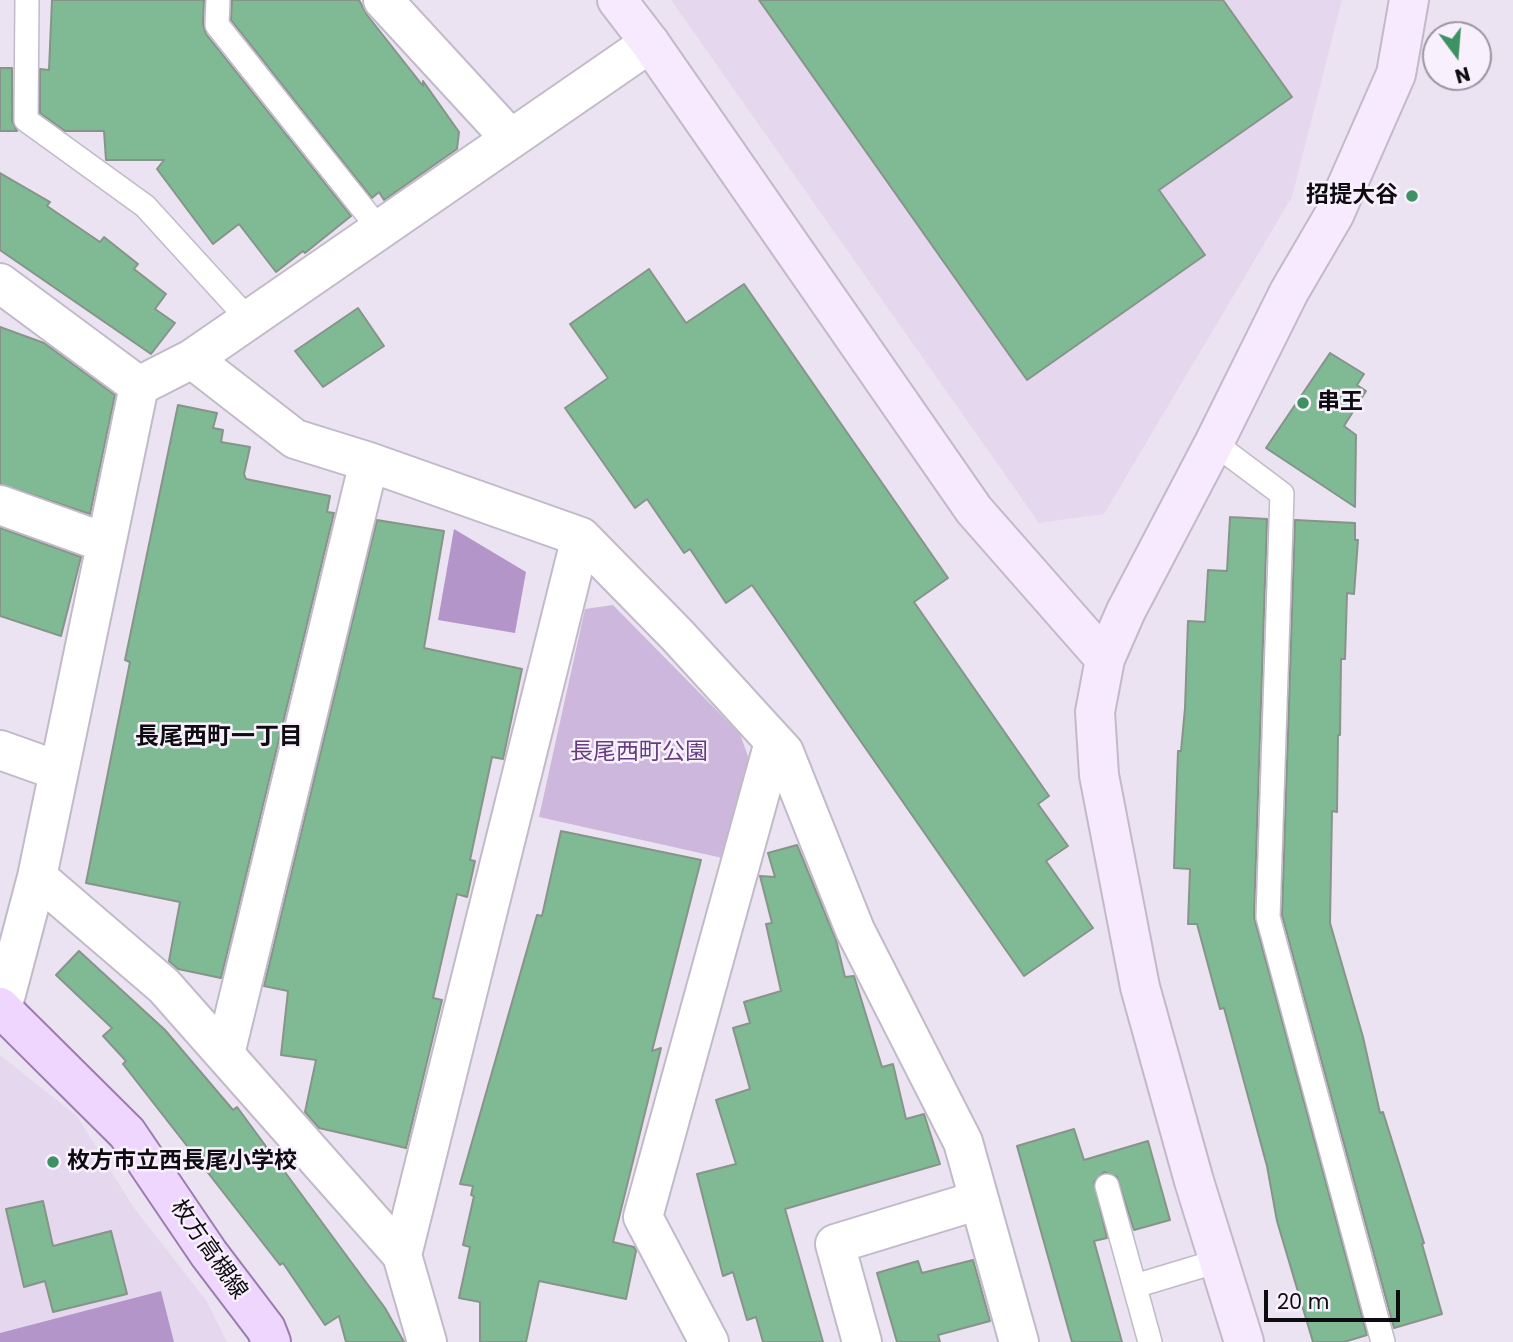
<!DOCTYPE html>
<html>
<head>
<meta charset="utf-8">
<style>
	body { margin:0 }
	#map { position:relative; width:1513px; height:1342px; overflow:hidden; background:#ece3f2; font-family:Poppins,sans-serif }
	canvas { display:block }
	.north { position:absolute; left:1422px; top:21px; width:70px; height:70px; box-sizing:border-box; background:#f8f1fd; border:2px solid #9b959f; border-radius:50%; rotate:164deg; font-size:19px; font-weight:700; line-height:28px; text-align:center; color:#0f0c11 }
	.north::after { content:''; display:block; margin:auto; width:24px; height:32px; background:#3e9163; clip-path:polygon(50% 0,100% 100%,50% 72%,0 100%) }
	.scale { position:absolute; left:1264px; top:1290px; width:136px; height:32px; box-sizing:border-box; border:4px solid #0f0c11; border-top:0; padding-left:9px; font-size:21px; line-height:24px; white-space:nowrap; color:#0f0c11; -webkit-text-stroke:5px #f8f1fd; paint-order:stroke }
</style>
</head>
<body>
<div id="map">
<canvas width="1513" height="1342"></canvas>
<div class="north">N</div>
<div class="scale">20 m</div>
</div>
<script>
const ctx = document.querySelector('canvas').getContext('2d');
ctx.lineJoin = 'round';
function paint(path, color) { ctx.fillStyle = color; ctx.fill(path, 'evenodd'); }
const toPath = rows => new Path2D(rows.map(r => 'M' + r).join(''));
function trace(path, color, width, dash) { ctx.strokeStyle = color; ctx.lineWidth = width; ctx.lineCap = dash ? 'butt' : 'round'; ctx.setLineDash(dash || []); ctx.stroke(path); }
function drawText(font, color, halo, rows, align = 'center') {
  ctx.font = font + ' Poppins,"Noto Sans JP",sans-serif'; ctx.lineWidth = 5; ctx.setLineDash([]); ctx.textBaseline = 'middle'; ctx.strokeStyle = halo; ctx.fillStyle = color; for (const [text, x, y, turn = 0] of rows) {
    ctx.save(); ctx.translate(x, y); ctx.rotate((+turn || 0) * Math.PI / 180); ctx.textAlign = isNaN(turn) ? turn : align; if (halo) ctx.strokeText(text, 0, 0); ctx.fillText(text, 0, 0); ctx.restore();
  }
}
const built = toPath([
	[671,0,1342,0,1292,197,1104,514,1039,523],
	[0,1055,77,1116,134,1208,206,1300,227,1342,0,1342]
]);
const green = toPath([
	[613,605,740,734,749,759,727,859,539,817,585,609]
]);
const water = toPath([
	[454,529,526,572,515,633,438,620],
	[161,1291,174,1342,0,1342,0,1333]
]);
const building = toPath([
	[52,0,204,0,203,24,206,34,351,216,305,253,303,251,276,272,239,224,213,244,157,169,164,160,106,160,104,131,65,131,40,113,40,69,49,70,52,0],
	[232,0,359,0,367,15,423,86,423,81,459,132,457,149,384,200,379,192,372,198,231,20,232,0],
	[759,0,1223,0,1292,97,1159,190,1205,255,1027,380,759,0],
	[0,68,12,68,12,120,17,131,0,131,0,68],
	[0,173,50,202,47,206,100,242,104,237,138,264,134,269,166,294,155,309,175,323,151,354,0,250,0,173],
	[649,269,686,323,744,284,948,578,914,602,1049,796,1038,804,1068,846,1046,861,1093,928,1024,976,752,585,726,603,690,549,684,553,647,499,635,508,565,408,608,378,570,324,649,269],
	[358,308,384,346,323,387,295,351,358,308],
	[0,327,44,343,115,395,90,514,0,484,0,327],
	[1330,353,1364,374,1357,385,1366,391,1344,426,1356,435,1355,507,1266,448,1330,353],
	[178,405,217,413,213,428,223,430,221,442,250,447,244,474,246,479,330,496,327,512,334,513,221,978,178,969,169,961,180,902,86,883,130,662,125,660,178,405],
	[1230,517,1267,519,1254,917,1367,1335,1344,1342,1313,1342,1277,1221,1267,1166,1224,1008,1220,1009,1197,924,1188,924,1190,869,1174,868,1178,751,1181,751,1185,708,1188,621,1205,622,1208,570,1227,571,1230,517],
	[377,520,444,531,424,648,522,669,503,759,492,757,470,860,475,861,467,897,457,894,433,998,442,1000,406,1148,319,1128,305,1112,316,1060,281,1055,288,991,264,986,377,520],
	[1295,520,1355,523,1355,540,1358,540,1354,594,1347,593,1345,659,1341,659,1340,735,1338,735,1337,812,1332,811,1330,923,1363,1037,1380,1113,1383,1112,1424,1243,1422,1244,1442,1314,1394,1328,1282,915,1295,520],
	[0,528,81,557,61,636,0,616,0,528],
	[561,831,701,860,652,1051,661,1048,613,1242,634,1247,636,1251,626,1299,539,1281,526,1342,480,1342,480,1302,459,1298,470,1247,463,1245,474,1196,471,1195,473,1186,460,1184,537,915,542,916,561,831],
	[797,845,836,940,845,977,854,976,882,1067,893,1064,906,1119,924,1114,940,1164,785,1209,823,1342,763,1342,756,1317,747,1320,733,1272,723,1276,697,1174,736,1164,716,1100,750,1089,733,1028,750,1023,744,1002,781,991,766,924,772,923,760,876,775,877,768,853,797,845],
	[79,951,165,1030,233,1110,237,1107,385,1308,404,1342,346,1342,339,1316,325,1325,283,1263,280,1265,123,1064,126,1061,103,1036,112,1028,56,975,79,951],
	[1074,1129,1084,1160,1148,1141,1170,1220,1134,1230,1117,1177,1104,1172,1094,1182,1107,1238,1094,1241,1122,1342,1072,1342,1017,1146,1074,1129],
	[43,1201,53,1246,111,1231,127,1294,53,1312,45,1281,24,1287,6,1209,43,1201],
	[973,1260,990,1321,938,1335,940,1342,897,1342,877,1273,918,1261,922,1273,973,1260]
]);
const lane = toPath([
	[27,0,26,120,145,206,249,320],
	[218,0,217,25,380,230],
	[1214,443,1282,494,1268,917,1383,1342],
	[1107,1186,1150,1342],
	[1135,1286,1218,1261]
]);
const street = toPath([
	[383,0,511,139],
	[0,283,139,386,192,359,650,43],
	[192,359,295,439,369,462,581,537,678,636,784,752,855,930,963,1142,1019,1342],
	[0,505,106,543],
	[0,750,59,771],
	[37,877,164,986,402,1255,427,1342],
	[2,1009,37,877,139,386],
	[225,1054,369,462],
	[402,1255,581,537],
	[709,1342,643,1217,774,742],
	[862,1342,835,1244,979,1200]
]);
const secondary = toPath([
	[617,0,650,43,974,510,1105,659],
	[1244,1342,1194,1181,1140,987,1099,775,1095,712,1105,659,1126,611,1214,443,1289,292,1334,215,1396,74,1409,0]
]);
const primary = toPath([
	[0,1007,127,1133,209,1254,266,1329,271,1342]
]);
const markers = [
	[1412,196,7,"#3e9163"],
	[1303,403,7,"#3e9163"],
	[53,1162,7,"#3e9163"]
];
const poiNames = [
	["招提大谷",1398,196,"right"],
	["串王",1317,403],
	["枚方市立西長尾小学校",67,1162]
];
const parkNames = [
	["長尾西町公園",639,753]
];
const streetNames = [
	["枚方高槻線",208,1250,55]
];
const neighbourhoodNames = [
	["長尾西町一丁目",219,738]
];
paint(built, '#e5d8ee');
paint(green, '#cdb7dc');
paint(water, '#b395c9');
paint(building, '#7fba95');
trace(building, '#86948a', 2);
trace(lane, '#c2bac8', 26);
trace(street, '#c2bac8', 42);
trace(secondary, '#c2bac8', 42);
trace(primary, '#997dac', 42);
trace(lane, '#fff', 23);
trace(street, '#fff', 38);
trace(secondary, '#f7eaff', 38);
trace(primary, '#eed6ff', 38);
for (const [x, y, r, color] of markers) { const dot = new Path2D(); dot.arc(x, y, r, 0, 2 * Math.PI); ctx.fillStyle = color; ctx.fill(dot); trace(dot, '#f8f1fd', 2.5); }
drawText('bold 23px', '#0f0c11', '#f8f1fd', poiNames, 'left');
drawText('23px', '#653d7e', '#f8f1fd', parkNames);
drawText('23px', '#0f0c11', '#f8f1fd', streetNames);
drawText('bold 24px', '#0f0c11', '#f8f1fd', neighbourhoodNames);
</script>
</body>
</html>
